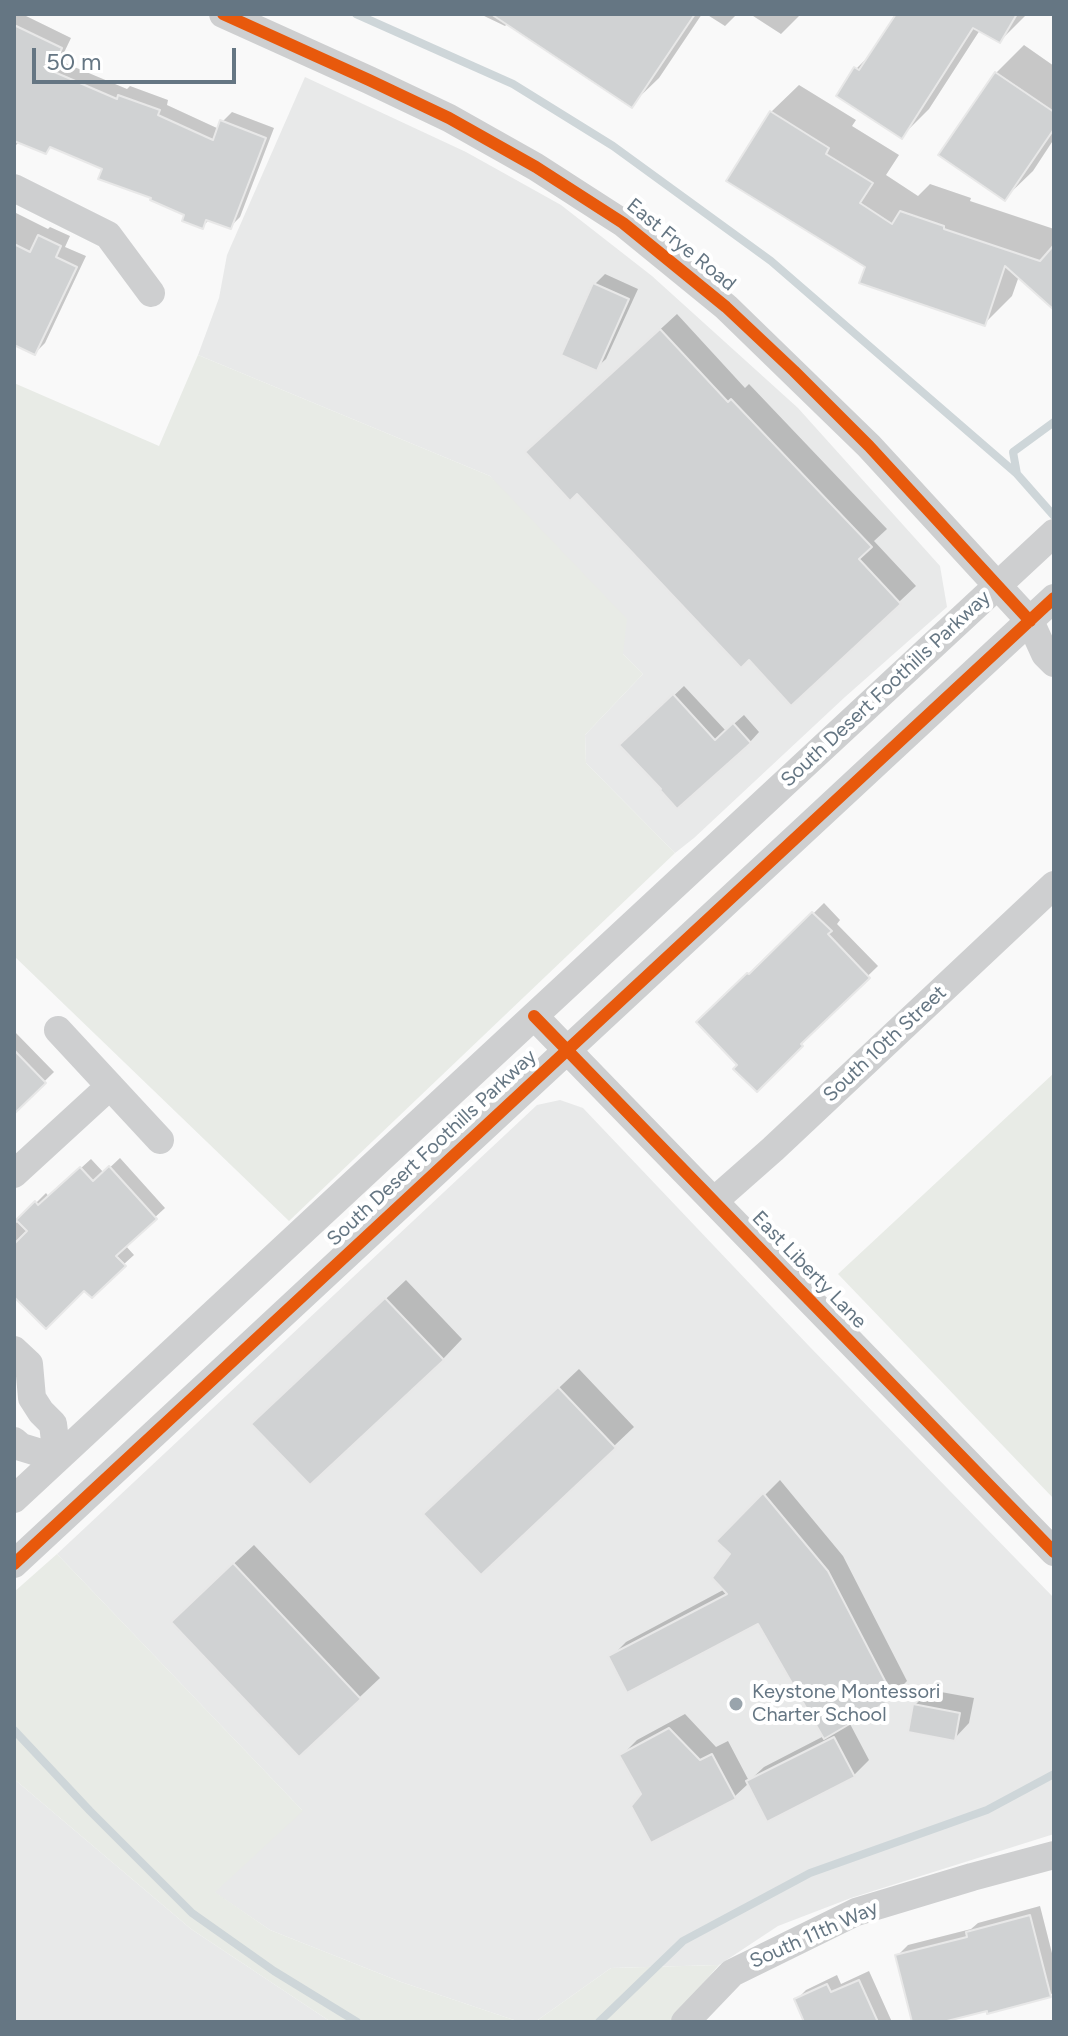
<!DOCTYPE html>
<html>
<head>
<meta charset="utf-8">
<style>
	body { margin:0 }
	#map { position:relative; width:1068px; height:2036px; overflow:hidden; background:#f9f9f9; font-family:Figtree,sans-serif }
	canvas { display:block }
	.frame { position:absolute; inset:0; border:16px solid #657683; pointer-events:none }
	.scale { position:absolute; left:32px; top:48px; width:204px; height:36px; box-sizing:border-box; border:4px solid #657683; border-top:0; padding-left:10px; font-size:24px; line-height:28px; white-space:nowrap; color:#657683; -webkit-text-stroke:6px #fff; paint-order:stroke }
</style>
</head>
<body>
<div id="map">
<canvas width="1068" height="2036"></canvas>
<div class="frame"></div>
<div class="scale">50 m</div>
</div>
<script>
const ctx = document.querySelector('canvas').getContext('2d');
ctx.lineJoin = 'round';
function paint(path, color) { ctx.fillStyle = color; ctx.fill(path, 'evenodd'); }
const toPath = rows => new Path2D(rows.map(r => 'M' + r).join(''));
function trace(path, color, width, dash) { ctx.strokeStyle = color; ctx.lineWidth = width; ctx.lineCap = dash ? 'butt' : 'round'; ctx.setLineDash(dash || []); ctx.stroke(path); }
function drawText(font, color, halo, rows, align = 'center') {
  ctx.font = font + ' Figtree,sans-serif'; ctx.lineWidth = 8; ctx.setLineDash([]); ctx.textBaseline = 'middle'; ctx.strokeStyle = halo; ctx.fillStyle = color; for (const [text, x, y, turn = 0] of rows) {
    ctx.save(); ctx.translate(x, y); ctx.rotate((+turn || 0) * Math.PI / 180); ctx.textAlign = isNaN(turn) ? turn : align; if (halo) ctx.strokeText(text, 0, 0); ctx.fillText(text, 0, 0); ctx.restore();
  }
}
const built = toPath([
	[305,77,466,152,561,205,652,276,798,408,940,566,947,607,845,697,694,838,675,853,586,763,585,735,643,674,623,654,490,476,198,355,219,298,227,255],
	[560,1100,583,1108,809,1346,1054,1598,1054,1834,851,1898,778,1926,719,1965,611,1968,535,2022,520,2022,401,1982,270,1930,214,1892,302,1810,57,1554,537,1105],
	[14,1779,191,1929,331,2022,14,2022]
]);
const green = toPath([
	[198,355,490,476,627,619,623,654,643,674,585,735,586,763,675,853,289,1221,14,956,14,383,159,446],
	[1054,1073,1054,1499,838,1274],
	[57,1554,303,1811,215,1892,270,1930,401,1982,520,2022,331,2022,191,1929,14,1779,14,1592],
	[719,1965,670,2022,535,2022,611,1968]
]);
const shadow = toPath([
	[14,14,22,14,71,38,60,61,127,89,130,86,168,100,167,105,219,129,222,122,232,112,274,128,240,217,230,227,210,219,202,227,187,214,104,168,52,146,46,152,20,141,16,145,14,144],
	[480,14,702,14,659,78,631,105,508,23,505,26],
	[706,14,737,14,725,26],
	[750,14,801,14,781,34],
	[898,14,1027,14,1000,41,980,30,929,109,902,136,856,69,875,50],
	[1024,45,1054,66,1054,139,1033,171,1005,198,996,73],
	[799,85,856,120,852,126,899,155,886,175,918,196,930,184,971,198,970,201,1054,229,1054,307,1019,276,1012,296,985,323,867,266,771,112],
	[14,212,48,229,50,227,70,236,65,247,86,256,45,343,35,353,14,343],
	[605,274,638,289,606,359,596,368,595,284],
	[677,314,745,388,749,384,887,529,874,541,916,586,791,703,749,658,578,491,544,436],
	[684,686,726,731,744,715,759,732,750,742,622,745],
	[824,903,840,920,837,924,878,966,809,1033,811,1035,757,1089,740,1065,699,1022,758,965,760,966],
	[14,1031,54,1072,14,1111],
	[120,1158,165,1208,125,1245,134,1255,124,1264,84,1288,14,1294,14,1225,46,1193,49,1197,91,1159,104,1173],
	[406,1280,462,1339,443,1359,274,1404],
	[579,1369,634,1427,481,1572,446,1494],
	[780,1480,843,1556,907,1681,892,1696,849,1722,869,1760,854,1775,749,1783,734,1797,643,1794,622,1755,637,1740,685,1714,716,1747,728,1741,749,1781,764,1767,824,1736,758,1622,611,1657,626,1642,725,1589,733,1554,719,1541],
	[254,1545,380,1678,299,1754,193,1602],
	[930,1690,974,1698,969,1723,954,1739,915,1705],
	[1040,1906,1054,1961,1054,1992,1050,1995,934,2022,915,2022,898,1955,908,1945,971,1929,978,1923],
	[869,1971,892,2022,807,2022,796,2000,806,1990,837,1975,841,1984]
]);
const stream = toPath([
	[356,14,513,84,613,146,771,261,1017,474],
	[1054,422,1013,452,1017,474,1054,516],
	[14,1730,90,1811,192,1913,274,1971,357,2022],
	[599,2022,683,1941,810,1873,987,1810,1054,1774]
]);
const building = toPath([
	[491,14,695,14,632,108,491,14],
	[896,14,1017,14,1000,43,973,28,902,139,836,96,854,67,859,70,896,14],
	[14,25,62,48,52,71,117,99,118,95,160,110,158,115,213,140,220,120,266,138,231,229,206,220,203,229,182,221,184,215,150,200,151,198,98,179,102,169,50,147,46,154,14,141,14,25],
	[995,72,1054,112,1054,129,1005,201,938,155,995,72],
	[770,111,829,148,826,154,873,183,860,203,892,224,900,211,944,226,944,229,1040,261,1054,245,1054,310,1005,266,985,326,859,283,865,267,726,181,770,111],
	[38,235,61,246,56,257,77,267,35,355,14,345,14,244,30,252,38,235],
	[593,283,629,299,597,371,561,355,593,283],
	[660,329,728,402,731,399,872,547,859,559,901,604,791,706,749,660,741,668,577,494,570,501,525,452,660,329],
	[673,694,715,740,733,723,751,743,677,809,660,790,661,789,619,745,673,694],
	[812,912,832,931,828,934,870,978,801,1044,803,1046,757,1092,733,1069,737,1065,696,1022,747,973,749,974,812,912],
	[14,1050,46,1083,14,1114,14,1050],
	[109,1166,157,1219,116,1256,126,1266,92,1298,84,1291,46,1329,14,1297,14,1244,27,1231,16,1220,35,1201,38,1205,80,1167,93,1181,109,1166],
	[385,1298,444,1360,310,1485,251,1424,385,1298],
	[558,1387,616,1448,481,1575,423,1514,558,1387],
	[763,1493,828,1571,894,1698,824,1739,758,1624,627,1693,608,1656,727,1594,712,1578,730,1554,716,1541,763,1493],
	[233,1563,361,1699,299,1757,171,1622,233,1563],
	[913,1704,960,1713,955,1741,908,1732,913,1704],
	[669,1728,700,1760,712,1754,736,1799,651,1843,631,1806,641,1794,619,1755,669,1728],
	[834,1737,855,1777,767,1822,746,1781,834,1737],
	[1030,1915,1051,1997,987,2014,987,2011,943,2022,912,2022,895,1955,967,1937,966,1932,1030,1915],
	[859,1980,878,2022,804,2022,794,1999,827,1984,831,1992,859,1980]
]);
const minor = toPath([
	[223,14,369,80,449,118,536,167,623,223,726,307,869,446,1030,621,1045,654,1054,663],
	[14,188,108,235,151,293],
	[534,1016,1054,1552],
	[58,1030,160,1140],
	[14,1174,110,1086],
	[714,1201,773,1149,1054,885],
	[14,1350,29,1364,32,1398,41,1412,53,1424,57,1458],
	[14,1441,21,1447,57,1458],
	[14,1499,1054,533],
	[14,1564,1054,598],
	[685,2022,732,1973,856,1912,972,1877,1054,1855]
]);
const cycleway = toPath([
	[223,14,369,80,449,118,536,167,623,223,726,307,794,371,869,446,1030,621],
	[534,1016,1054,1552],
	[14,1564,1054,598]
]);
const markers = [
	[736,1704,8,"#99a4ac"]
];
const streetNames = [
	["East Frye Road",681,245,39],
	["South Desert Foothills Parkway",886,689,-43],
	["South 10th Street",885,1044,-43],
	["South Desert Foothills Parkway",432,1148,-43],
	["East Liberty Lane",809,1270,46],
	["South 11th Way",814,1935,-24]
];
const poiNames = [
	["Keystone Montessori",752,1692],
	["Charter School",752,1715]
];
paint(built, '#e8e9e9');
paint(green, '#e8ebe6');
paint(shadow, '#0003');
trace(stream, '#ced6d9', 8);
paint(building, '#d0d2d3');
trace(building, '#e8e8e8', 2);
trace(minor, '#cecfd0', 28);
trace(cycleway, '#e8590c', 12);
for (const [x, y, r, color] of markers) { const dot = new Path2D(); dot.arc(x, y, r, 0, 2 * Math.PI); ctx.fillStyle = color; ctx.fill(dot); trace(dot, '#fff', 3); }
drawText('20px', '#657683', '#fff', streetNames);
drawText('20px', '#657683', '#fff', poiNames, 'left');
</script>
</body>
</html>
